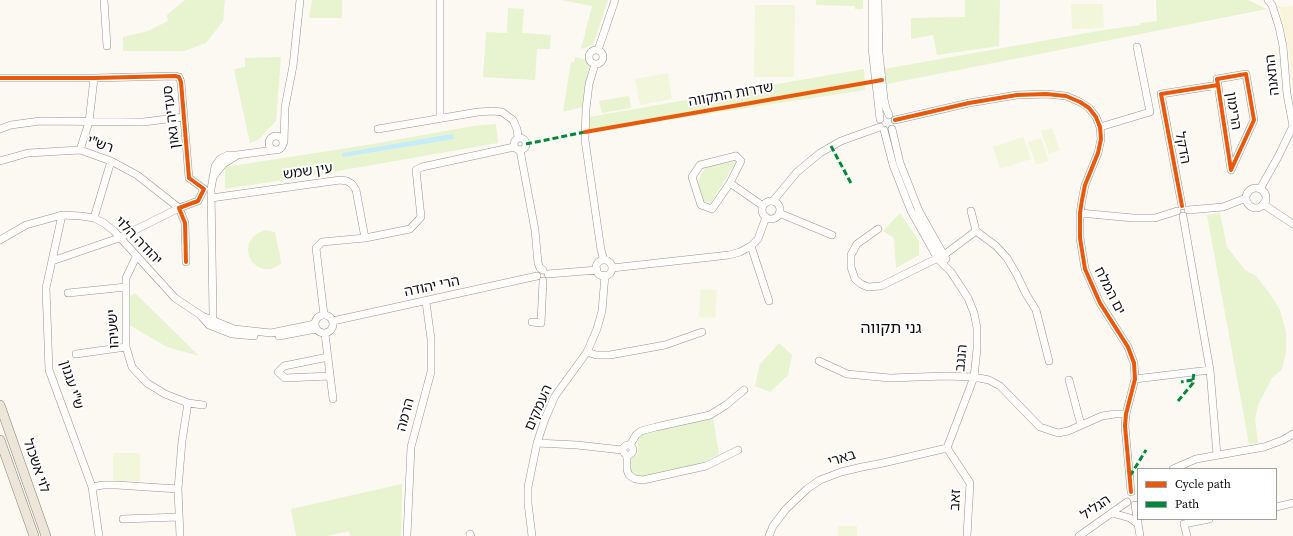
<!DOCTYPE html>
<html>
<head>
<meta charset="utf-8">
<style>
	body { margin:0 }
	#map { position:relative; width:1293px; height:536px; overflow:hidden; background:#fcf9f2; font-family:"Source Serif 4",serif }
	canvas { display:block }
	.legend { position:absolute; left:1137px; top:468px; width:140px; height:52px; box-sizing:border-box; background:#fff; border:1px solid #9f9f9f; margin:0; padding:5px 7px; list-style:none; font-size:12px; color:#0e0e0e }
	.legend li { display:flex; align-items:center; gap:8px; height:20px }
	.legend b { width:20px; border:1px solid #9f9f9f }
</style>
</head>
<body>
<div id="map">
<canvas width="1293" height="536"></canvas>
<ul class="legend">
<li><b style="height:5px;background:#e8590c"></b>Cycle path</li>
<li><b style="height:5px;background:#00873e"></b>Path</li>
</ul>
</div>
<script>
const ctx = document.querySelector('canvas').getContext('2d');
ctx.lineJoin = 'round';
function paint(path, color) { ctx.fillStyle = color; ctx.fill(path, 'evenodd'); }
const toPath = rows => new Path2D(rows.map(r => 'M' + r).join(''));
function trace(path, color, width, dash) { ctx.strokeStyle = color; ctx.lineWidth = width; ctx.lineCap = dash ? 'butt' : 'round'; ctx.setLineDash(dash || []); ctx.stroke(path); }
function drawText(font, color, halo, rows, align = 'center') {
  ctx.font = font + ' "Source Serif 4","Noto Sans Hebrew",serif'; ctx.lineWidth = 4; ctx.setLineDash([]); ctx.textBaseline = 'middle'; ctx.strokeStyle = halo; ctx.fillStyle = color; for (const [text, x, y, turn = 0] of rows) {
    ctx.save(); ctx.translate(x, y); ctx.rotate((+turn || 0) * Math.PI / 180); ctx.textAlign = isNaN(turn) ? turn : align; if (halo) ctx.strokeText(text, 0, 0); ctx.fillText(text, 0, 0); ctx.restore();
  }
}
const farmland = toPath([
	[1293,6,1293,93,1289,52,1279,7]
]);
const green = toPath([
	[185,0,225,0,223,21,206,43,184,51,123,51,123,37,148,31,168,21,167,15],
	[312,0,342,0,342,18,309,18],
	[561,0,608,0,593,45,581,49,592,6],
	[816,0,863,0,863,9,855,9,855,6,816,5],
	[965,0,1000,0,999,46,937,55,933,35,911,39,911,18,965,17],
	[1156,0,1248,0,1267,9,887,84,884,69,1104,30,1140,25,1141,23,1157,21],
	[508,8,524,9,522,33,551,35,550,49,537,49,535,80,483,77,486,32,507,33],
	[281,57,276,121,258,140,250,143,234,69,245,67,245,58],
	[575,57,587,60,589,65,582,107,563,112,571,62,574,62],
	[864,69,865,90,589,132,589,117],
	[629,96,631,108,602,113,599,101],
	[496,124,498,143,315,175,225,189,225,167,367,145,473,126],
	[736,161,711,203,703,201,698,181,705,167],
	[900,213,919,241,919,255,896,268,894,238,883,231],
	[1220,213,1227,247,1245,270,1256,276,1270,294,1280,310,1286,332,1286,352,1282,369,1272,378,1258,405,1255,419,1258,443,1249,444,1207,215],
	[265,230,275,232,280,256,281,264,271,269,264,269,258,267,252,262,249,256,248,250,249,243,253,237,258,233],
	[135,293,199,356,167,347,126,323,126,299],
	[779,343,792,355,788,375,770,392,755,386,760,364],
	[713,418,719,454,700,464,643,477,635,476,630,471,630,460,638,454,638,440,644,433],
	[402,484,401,536,350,536,349,531,327,536,296,536,291,509]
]);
const pitch = toPath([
	[1071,4,1103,4,1104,28,1072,29],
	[755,5,795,5,794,77,754,77],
	[668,73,672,99,640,105,635,79],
	[1052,128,1060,150,1049,154,1041,131],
	[1023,137,1031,159,1000,169,993,147],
	[1041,138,1049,161,1036,165,1028,142],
	[701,289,717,290,715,318,699,317],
	[113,453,140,453,140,481,113,481],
	[838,526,857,526,857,536,838,536]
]);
const water = toPath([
	[452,134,454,139,343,157,342,153]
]);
const minor = toPath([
	[104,0,107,46],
	[872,0,872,48,880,119],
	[878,0,879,53,884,99,886,108,889,115],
	'589 57a7 7 0 1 1 14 0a7 7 0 1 1-14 0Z',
	[598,50,615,0],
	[595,64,589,84,586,109,585,140,601,250,604,260],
	[0,78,94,78,175,76,179,77,181,82,189,178,204,189,198,201,179,208,185,223,186,262],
	[440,118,440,0],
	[895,120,969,103,1017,95,1046,94,1066,96,1080,102,1089,108,1096,117,1100,127,1101,139,1098,153,1085,185,1082,200,1080,213,1080,238,1085,269,1100,303,1128,347,1134,363,1135,379,1126,414,1125,426,1131,492],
	[1100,127,1150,112,1137,47],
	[0,129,11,125,40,121,143,122,184,117],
	[378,129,478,112,493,111,502,112,513,120,517,129,518,137],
	[892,129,900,163,919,211,946,259],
	[884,130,893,165,911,211,938,259,951,272,968,298,974,313,977,328,977,349,974,377,947,448],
	'269 143a7 7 0 1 1 14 0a7 7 0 1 1-14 0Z',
	'514 144a6 6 0 1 1 12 0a6 6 0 1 1-12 0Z',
	[284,142,285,107,293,66,300,0],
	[80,150,89,122,94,78],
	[520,150,535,230,538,263,540,268,543,270],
	[736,156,741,161,730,183,712,209,701,205,692,177,700,165,736,156],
	[0,161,28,153,80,150,111,161,137,175,179,208,119,238,52,261],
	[213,177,223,164,236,156],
	[730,183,763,206],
	'1246 198a10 10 0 1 1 20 0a10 10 0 1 1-20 0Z',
	[1260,189,1278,157,1293,126,1287,94,1283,46,1279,27,1272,5,1268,0],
	[211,198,340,180,347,181,352,184,356,190,365,238],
	[773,201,797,172,820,153,841,141,880,127],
	'762 210a9 9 0 1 1 18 0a9 9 0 1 1-18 0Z',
	[1263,204,1293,224],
	[1182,206,1161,94,1218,85,1217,79,1246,74,1254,120,1231,170,1218,85],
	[1188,210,1223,207,1246,198],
	[779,213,832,235],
	[1080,213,1133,218,1155,218,1177,211],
	[62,215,46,288,49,370,92,487,99,536],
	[1183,216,1210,370,1217,455],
	[94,218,111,161],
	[878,229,857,244,851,255,851,267,855,279,861,284,868,287,881,286,944,255,976,231,971,211],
	[976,231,996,246,1007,258,1017,275,1026,294,1036,310,1049,361],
	[0,240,26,225,62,215,81,216,94,218,104,223,114,231,175,298,202,316,234,329,271,333,315,324],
	[751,246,769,301],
	[136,257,126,278,126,347,132,367,147,383,165,394,188,403,203,405],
	'596 268a8 8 0 1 1 16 0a8 8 0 1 1-16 0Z',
	[612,268,729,255,740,252,751,246,758,239,766,217],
	[548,274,597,270],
	[68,293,126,287],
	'315 324a9 9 0 1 1 18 0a9 9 0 1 1-18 0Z',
	[324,315,316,248,322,242,365,238,410,229,421,217,416,170,422,167,514,147],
	[202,317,209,325,232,334,254,336],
	[212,320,213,315,211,189,215,166,220,159,228,155,237,155,274,150],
	[333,321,537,276],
	[532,322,541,323,543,281],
	[325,334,333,399],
	[279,336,316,329],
	[587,352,596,355,610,355,665,345,702,332],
	[76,354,126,347],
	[328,357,284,366,278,372,285,378,330,376],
	[819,361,847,374,890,378,945,376,974,377,989,380,1000,386,1040,427,1058,433,1068,431,1102,416,1115,414,1126,414],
	[1135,379,1210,370],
	[1069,380,1081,425],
	[537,443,577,445,622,450],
	'623 450a5 5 0 1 1 10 0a5 5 0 1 1-10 0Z',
	[630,445,636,435,641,431,656,427,710,415,726,405,744,390],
	[947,448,970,483,967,536],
	[627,455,627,470,629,475,635,479,643,480,706,466,738,450],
	[1173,469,1196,459,1264,447,1283,440,1293,434],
	[92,487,103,485,117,485,178,489],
	[1135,505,1140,536],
	[1276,507,1293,503],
	[1112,513,1130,518,1138,524],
	[123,519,179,517],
	[470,534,471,536],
	[180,536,178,489,182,441,188,403],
	[407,536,411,447,431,372,431,339,426,302],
	[532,536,528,503,528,487,537,443,545,419,555,396,587,352,597,329,602,311,605,275],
	[769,536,773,526,786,509,807,489,820,480,841,472,862,467,883,463,947,448],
	[1079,536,1127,502],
	[1187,536,1184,524,1209,519]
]);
const major = toPath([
	[0,405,46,536],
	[0,440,34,536]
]);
const quiet = toPath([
	[526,144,585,132],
	[831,146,852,185],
	[1193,380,1194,372],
	[1178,401,1193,383,1193,380,1181,382],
	[1130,476,1146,450]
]);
const cycleway = toPath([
	[0,78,94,78,175,76,179,77,181,82,189,178,204,189,198,201,179,208,185,223,186,262],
	[895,120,969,103,1017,95,1046,94,1066,96,1080,102,1089,108,1096,117,1100,127,1101,139,1098,153,1085,185,1082,200,1080,213,1080,238,1085,269,1100,303,1128,347,1134,363,1135,379,1126,414,1125,426,1131,492],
	[585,132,882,80],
	[1182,206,1161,94,1218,85,1217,79,1246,74,1254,120,1231,170,1218,85]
]);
const streetNames = [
	["התאנה",1273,75,-96],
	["שדרות התקווה",731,95,-10],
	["הרימון",1233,111,81],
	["סעדיה גאון",172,117,-97],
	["רש\"י",100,145,19],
	["הדקל",1182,148,79],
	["עין שמש",308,172,-8],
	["יהודה הלוי",138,241,46],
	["הרי יהודה",432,287,-12],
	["ים המלח",1109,291,63],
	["ישעיהו",114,329,-93],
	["הנגב",962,358,-85],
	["ש\"י עגנון",71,385,73],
	["העמקים",539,408,-66],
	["הרמה",406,415,-75],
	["בארי",842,459,-17],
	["לוי אשכול",36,466,71],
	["זאב",956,500,-87],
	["הגליל",1096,508,-35]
];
const quarterNames = [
	["גני תקווה",891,329]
];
paint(farmland, '#faf4dd');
paint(green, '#e8f3cf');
paint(pitch, '#f2f6da');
paint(water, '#c5ecfa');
trace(minor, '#959491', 8);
trace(major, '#82817e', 10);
trace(minor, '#fffefd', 7);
trace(major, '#ede6d8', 9);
trace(quiet, '#00873e', 3, [6, 3]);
trace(cycleway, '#e8590c', 4);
drawText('14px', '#0e0e0e', '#fff', streetNames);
drawText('16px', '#0e0e0e', '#fff', quarterNames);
</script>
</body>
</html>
